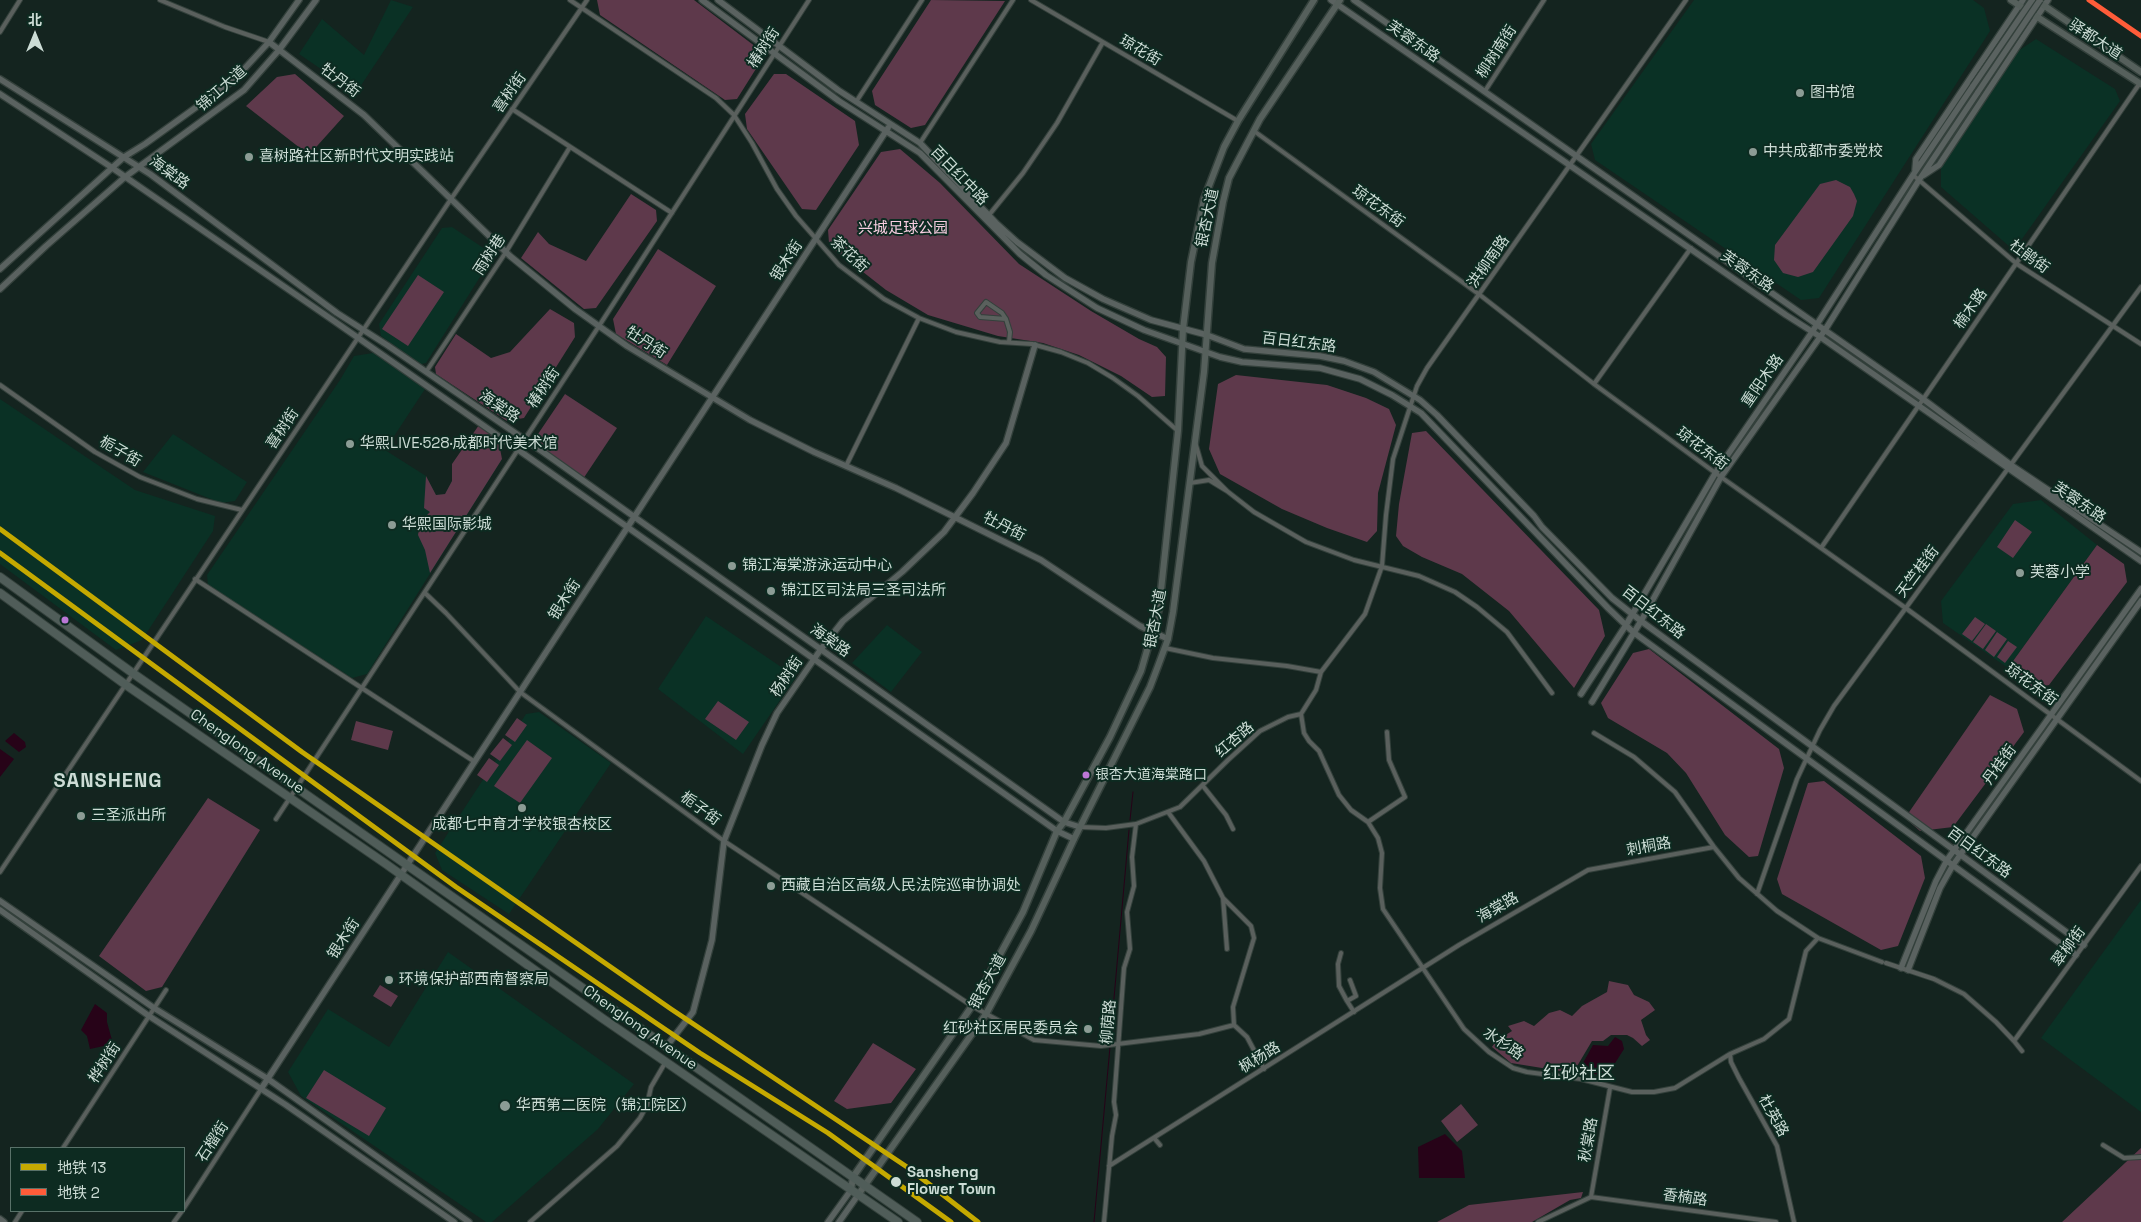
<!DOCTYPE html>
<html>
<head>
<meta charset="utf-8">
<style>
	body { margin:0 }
	#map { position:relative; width:2141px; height:1222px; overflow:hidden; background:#14241f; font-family:"Space Grotesk","Noto Sans SC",sans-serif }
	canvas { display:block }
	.legend { position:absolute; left:10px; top:1147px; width:175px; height:65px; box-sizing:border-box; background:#0d2b21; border:1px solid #597269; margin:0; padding:6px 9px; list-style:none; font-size:15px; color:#ccdcd5 }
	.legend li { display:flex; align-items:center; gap:10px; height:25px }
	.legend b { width:25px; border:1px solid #597269 }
	.north { position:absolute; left:10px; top:10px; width:50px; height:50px; -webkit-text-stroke:4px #0d2b21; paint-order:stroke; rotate:0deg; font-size:14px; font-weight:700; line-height:20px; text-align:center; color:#ccdcd5 }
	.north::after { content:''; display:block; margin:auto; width:18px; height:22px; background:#ccdcd5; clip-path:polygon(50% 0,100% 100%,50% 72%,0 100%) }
</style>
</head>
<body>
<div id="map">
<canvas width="2141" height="1222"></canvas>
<ul class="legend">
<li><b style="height:6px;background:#c5a900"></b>地铁 13</li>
<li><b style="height:6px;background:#ff5c39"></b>地铁 2</li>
</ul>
<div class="north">北</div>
</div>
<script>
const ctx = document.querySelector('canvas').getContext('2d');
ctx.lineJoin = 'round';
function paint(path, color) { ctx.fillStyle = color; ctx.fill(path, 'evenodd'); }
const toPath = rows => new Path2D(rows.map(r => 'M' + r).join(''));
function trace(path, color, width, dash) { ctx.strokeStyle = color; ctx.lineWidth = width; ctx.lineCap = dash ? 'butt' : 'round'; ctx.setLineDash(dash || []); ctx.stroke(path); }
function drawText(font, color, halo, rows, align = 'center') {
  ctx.font = font + ' "Space Grotesk","Noto Sans SC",sans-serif'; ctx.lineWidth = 4; ctx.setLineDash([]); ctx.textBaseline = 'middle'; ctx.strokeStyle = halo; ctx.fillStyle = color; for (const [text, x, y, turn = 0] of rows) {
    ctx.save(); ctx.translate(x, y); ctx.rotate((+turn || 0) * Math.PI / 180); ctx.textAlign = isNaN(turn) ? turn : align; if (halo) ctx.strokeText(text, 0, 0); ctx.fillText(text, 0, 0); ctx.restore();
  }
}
const built = toPath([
	[391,0,413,7,356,93,299,54,322,19,364,55],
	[1694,0,1973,0,1984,8,1990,31,1819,298,1801,300,1595,160,1591,144],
	[2036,39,2115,89,2120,101,2017,246,2010,247,1941,187,1941,167,2018,51],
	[452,227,485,249,490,261,426,363,421,364,381,336,379,324,442,228],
	[373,353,425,389,385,450,426,476,436,495,445,494,452,481,452,464,502,459,367,674,352,678,208,585,207,575,340,380,354,356],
	[0,399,135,490,215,516,213,531,142,640,116,650,0,564],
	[173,434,247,482,235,501,221,503,143,472],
	[2041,500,2097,545,2008,668,1943,623,1941,601,2013,504],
	[706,616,796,677,743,754,658,689],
	[887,625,922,652,891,692,852,663],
	[539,712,611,763,509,914,442,870,435,853,526,714],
	[2141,900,2141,1112,2041,1038],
	[448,952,634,1084,598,1129,492,1222,486,1222,301,1096,288,1072,328,1009,389,1047]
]);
const green = toPath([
	[597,0,694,0,756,47,759,64,737,99,725,100,600,15],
	[931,0,1005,1,925,125,911,128,875,105,872,91],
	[295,74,344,116,309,155,246,106,277,77],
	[774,74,786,74,855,121,859,145,816,210,802,209,747,129,745,114],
	[900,149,940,183,1019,264,1091,311,1139,339,1157,347,1166,357,1165,396,1152,397,1121,376,1079,355,1043,343,998,336,928,315,886,290,835,250,829,243,828,230,881,152],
	[1836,180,1850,187,1854,194,1857,201,1853,216,1813,272,1798,277,1783,273,1774,260,1775,245,1820,184],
	[631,194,656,210,657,221,596,308,584,309,521,258,538,232,549,244,586,261],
	[658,249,716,286,667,365,616,334,613,319],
	[418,275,444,292,408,346,382,329],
	[550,309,574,323,575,337,524,418,507,421,436,374,435,367,456,334,491,358,510,352],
	[1236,375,1327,385,1366,398,1389,409,1396,425,1378,493,1377,531,1367,542,1327,528,1282,509,1220,474,1209,449,1218,384],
	[565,394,617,428,583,479,541,449,538,434],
	[479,425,498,438,502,459,430,573,425,550,418,535,420,522,430,512,424,508,426,476,436,495,445,494,452,481,452,464],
	[1426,431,1599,610,1605,636,1574,688,1509,611,1462,574,1422,557,1403,546,1396,536,1399,504,1412,433],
	[2015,520,2032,532,2013,558,1997,547],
	[2097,545,2124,564,2127,582,2049,685,2031,688,2008,668],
	[1975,617,1985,624,1972,641,1962,634],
	[1986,624,1996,631,1983,649,1973,642],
	[1997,632,2007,639,1994,657,1985,650],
	[2008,641,2017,647,2005,663,1997,657],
	[1649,649,1779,749,1784,768,1758,856,1749,857,1725,835,1686,773,1667,753,1608,718,1601,703,1633,653],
	[1990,695,2017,709,2024,732,1953,827,1920,831,1905,818],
	[718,701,749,722,736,740,705,719],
	[517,718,527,725,515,742,505,735],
	[356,721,393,731,388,750,351,740],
	[503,738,512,745,500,761,490,754],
	[527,740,552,758,520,803,494,786],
	[489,758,499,765,487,782,477,775],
	[1824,781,1921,856,1925,878,1898,946,1881,950,1782,894,1777,879,1808,783],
	[208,798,260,830,162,987,146,991,99,956],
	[1609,981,1628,985,1634,995,1649,1002,1655,1010,1641,1020,1646,1035,1650,1040,1642,1046,1633,1038,1627,1035,1611,1035,1603,1041,1592,1041,1573,1073,1511,1063,1492,1047,1496,1041,1512,1031,1508,1026,1524,1021,1534,1026,1549,1013,1560,1010,1572,1016,1582,1006,1607,992],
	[380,985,398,996,391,1007,373,996],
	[873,1043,916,1069,891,1103,847,1109,834,1101],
	[324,1070,386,1108,369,1136,306,1098],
	[1461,1104,1478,1125,1457,1142,1441,1121],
	[2141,1148,2141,1222,2062,1222],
	[1583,1192,1581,1198,1570,1200,1532,1222,1437,1222,1469,1205]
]);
const water = toPath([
	[14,733,25,742,26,747,19,752,5,741],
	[0,749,14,759,0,777],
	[95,1004,107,1013,107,1022,113,1044,90,1049,87,1036,81,1030],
	[1615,1037,1622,1041,1624,1049,1610,1071,1601,1076,1584,1070,1583,1063,1593,1045,1608,1046],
	[1445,1134,1462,1151,1465,1178,1419,1178,1418,1147]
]);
const stream = toPath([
	[1130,820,1133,792],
	[1110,1043,1129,830],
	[1094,1222,1110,1047]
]);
const street = toPath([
	[160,0,225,27,269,42],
	[570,0,716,98,734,115,752,143,777,189,796,216,839,265,884,299,919,318,956,332,1000,342,1032,344,1061,352,1088,363,1113,378,1138,396,1178,431],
	[1031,0,1238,121],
	[0,32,20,0],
	[1485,91,1544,0],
	[856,102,922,0],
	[512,109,672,213],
	[1254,131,1480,295,1594,384,1721,477,1907,609,2141,781],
	[920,143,1013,0],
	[1913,175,2017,264,2141,344],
	[989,215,1023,173,1057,123,1103,42],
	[1006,319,980,317,977,313,986,302,1002,313,1006,319,1010,332,1009,342],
	[426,372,506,252,570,147],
	[1594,384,1691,248],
	[0,385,95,452,140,477,197,499,242,510],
	[846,466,919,318],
	[1190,483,1209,480,1227,491,1202,466,1196,445],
	[1227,491,1254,512,1306,542,1354,560,1419,576,1455,592,1477,607,1507,632,1552,693],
	[1821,548,2140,83],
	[195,579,475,762],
	[425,593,446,613,520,692,724,841,972,1006,1034,1040,1101,1046,1199,1034,1234,1025,1247,1037,1264,1069],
	[1165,648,1213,658,1287,666,1321,672],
	[1301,714,1316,690,1321,672,1365,614,1382,566,1386,515,1393,459,1417,386,1427,368,1686,0],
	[1301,714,1304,733,1309,741,1319,751,1339,795,1351,810,1368,822,1378,838,1382,853,1380,888,1383,909,1464,1029,1489,1052,1513,1068,1527,1072,1581,1079,1632,1092,1654,1092,1675,1088,1730,1054,1764,1039,1789,1019,1806,951,1818,938],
	[1594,733,1634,757,1675,792,1714,847,1739,878,1777,911,1818,938,1882,962],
	[1203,786,1226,815,1233,829],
	[1168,812,1204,861,1223,898,1227,949],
	[276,819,599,326,809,0],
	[1368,822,1405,797,1389,760,1387,732],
	[1080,827,1106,828,1136,824,1180,807,1228,760,1260,731,1288,717,1301,714],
	[0,872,451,199,587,0],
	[1757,894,1797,779,1820,730,1834,706,2141,287],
	[1223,898,1251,926,1254,938,1233,1007,1234,1025],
	[1341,953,1338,964,1339,986,1347,1001],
	[1886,963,1934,979,1964,994,1996,1022,2014,1041,2022,1051],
	[1350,980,1356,996,1347,1001,1354,1012],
	[2014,1041,2141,866],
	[1730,1054,1731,1062,1739,1078,1777,1146,1794,1222],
	[1155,1139,1160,1145],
	[2103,1145,2124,1158,2141,1157],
	[63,1148,166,990],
	[1109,1166,1459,945,1588,870,1714,847],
	[1591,1197,1610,1088],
	[184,1208,261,1089],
	[15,1222,22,1211],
	[174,1222,182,1211],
	[530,1222,617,1146,640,1118,647,1105,651,1087,665,1063],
	[1104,1222,1112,1136,1116,1115,1114,1102,1124,968,1130,949,1127,912,1134,886,1132,857,1136,824],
	[1538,1222,1591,1197,1776,1222]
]);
const secondary = toPath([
	[702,0,839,101,920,153,1020,254,1046,275,1097,308,1144,330,1220,357,1242,362,1320,368,1360,379,1392,395,1421,413,1608,608,1633,632,2076,955],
	[718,0,838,90,920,143,996,223,1017,242,1065,278,1103,299,1151,320,1207,335,1244,349,1320,356,1344,361,1374,372,1420,400,1437,415,1534,516,1542,527,1612,598,1641,621,2084,945],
	[1331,0,1786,315,1819,336,2141,561],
	[1354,0,1923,399,2011,465,2141,552],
	[269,42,364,115,510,256,575,309,627,346,750,420,814,452,896,488,1041,560,1140,626,1168,639],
	[0,79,150,174,337,313,387,345,543,452,1064,822,1080,827],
	[0,94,111,167,334,321,517,449,1057,831,1074,839],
	[1915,170,1916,159,2023,0],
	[1924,175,1939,165,2048,0],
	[0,269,124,157,145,144,234,80,269,42,299,0],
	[0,289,46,246,125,177,244,90,279,50,316,0],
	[1581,694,1626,625,1716,472,1812,332,1913,175,1973,86],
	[1592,702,1641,621,1721,477,1825,330,1919,180,1978,92],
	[0,901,154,1008,268,1079,469,1222],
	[0,910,149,1016,286,1105,454,1222],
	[1901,968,1936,881,1947,860,2141,589],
	[1908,970,1940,888,1953,865,2141,601],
	[666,1047,693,1012,712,940,724,841,762,745,777,713,821,649,843,621,902,572,944,532,973,493,1006,443,1035,345],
	[261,1089,888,128],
	[0,1219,4,1222],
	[828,1222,851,1190],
	[839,1222,858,1195]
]);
const primary = toPath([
	[2011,0,2141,84],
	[2036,0,2141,72],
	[851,1190,853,1177,972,1006,1023,912,1057,831,1064,822,1110,737,1141,671,1159,609,1178,431,1183,329,1191,262,1204,199,1224,147,1238,121,1314,0],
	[858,1195,986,1014,1031,931,1074,839,1150,687,1158,666,1168,639,1173,612,1204,372,1212,263,1223,202,1229,178,1260,119,1340,0]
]);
const highway = toPath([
	[0,577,134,674,917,1222],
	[0,593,126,685,386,864,602,1018,898,1222]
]);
const secondaryBridge = toPath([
	[1973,86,2032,0],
	[1978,92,2040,0]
]);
const metro1 = toPath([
	[0,529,302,752,671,1009,907,1167,978,1222],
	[0,553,456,887,700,1053,828,1133,951,1222]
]);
const metro2 = toPath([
	[2089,0,2141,36]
]);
const markers = [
	[1800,93,5,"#8c9c95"],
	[1753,152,5,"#8c9c95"],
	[249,157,5,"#8c9c95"],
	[350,444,5,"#8c9c95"],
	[392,525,5,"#8c9c95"],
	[732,566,5,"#8c9c95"],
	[2020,573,5,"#8c9c95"],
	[771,591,5,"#8c9c95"],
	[65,620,4.5,"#ba77d6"],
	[1086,775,4.5,"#ba77d6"],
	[522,808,5,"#8c9c95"],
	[81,816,5,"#8c9c95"],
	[771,886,5,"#8c9c95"],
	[389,980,5,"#8c9c95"],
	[1088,1029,5,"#8c9c95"],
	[505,1106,6,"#8c9c95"],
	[896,1182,6,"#ccdcd5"]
];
const busNames = [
	["银杏大道海棠路口",1095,775]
];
const streetNames = [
	["驿都大道",2095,40,33],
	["芙蓉东路",1413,42,35],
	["椿树街",764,48,-57],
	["琼花街",1140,51,30],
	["柳树南街",1497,52,-57],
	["牡丹街",340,81,37],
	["锦江大道",222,89,-41],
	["喜树街",510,93,-55],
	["海棠路",169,173,36],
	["百日红中路",959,176,46],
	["琼花东街",1378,207,36],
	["银杏大道",1208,218,-78],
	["雨树巷",490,255,-57],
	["茶花街",849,255,43],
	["杜鹃街",2029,257,36],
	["银木街",787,261,-57],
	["洪柳南路",1489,262,-55],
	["芙蓉东路",1747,272,35],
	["楠木路",1971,309,-55],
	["牡丹街",646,343,33],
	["百日红东路",1299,343,7],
	["重阳木路",1763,381,-55],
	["椿树街",544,388,-56],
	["海棠路",499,407,34],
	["喜树街",283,429,-56],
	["琼花东街",1702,449,37],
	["栀子街",120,452,30],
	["芙蓉东路",2079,503,34],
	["牡丹街",1004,527,27],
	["天竺桂街",1918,572,-53],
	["银木街",565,600,-57],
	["百日红东路",1653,613,38],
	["银杏大道",1156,619,-79],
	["海棠路",830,641,35],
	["杨树街",787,677,-56],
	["琼花东街",2031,685,36],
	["红杏路",1235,740,-41],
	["Chenglong Avenue",247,752,35],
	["丹桂街",2000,765,-54],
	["栀子街",700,809,36],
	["刺桐路",1649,847,-10],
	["百日红东路",1979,853,36],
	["海棠路",1498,908,-30],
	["银木街",344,939,-57],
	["翠柳街",2069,947,-54],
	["银杏大道",988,982,-61],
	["柳荫路",1109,1022,-85],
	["Chenglong Avenue",640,1028,35],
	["水杉路",1503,1044,34],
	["枫杨路",1260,1058,-32],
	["桦树街",105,1063,-57],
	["杜英路",1773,1116,61],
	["秋棠路",1589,1140,-80],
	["石榴街",213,1142,-57],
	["香楠路",1685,1198,8]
];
const poiNames = [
	["图书馆",1810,93],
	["中共成都市委党校",1763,152],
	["喜树路社区新时代文明实践站",259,157],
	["华熙LIVE·528·成都时代美术馆",360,444],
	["华熙国际影城",402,525],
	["锦江海棠游泳运动中心",742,566],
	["芙蓉小学",2030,573],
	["锦江区司法局三圣司法所",781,591],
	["三圣派出所",91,816],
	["成都七中育才学校银杏校区",522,825,"center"],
	["西藏自治区高级人民法院巡审协调处",781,886],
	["环境保护部西南督察局",399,980],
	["红砂社区居民委员会",1078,1029,"right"],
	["华西第二医院（锦江院区）",516,1106]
];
const parkNames = [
	["兴城足球公园",903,229]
];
const stopNames = [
	["Sansheng",907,1173],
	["Flower Town",907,1190]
];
const quarterNames = [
	["红砂社区",1579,1074]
];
const districtNames = [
	["SANSHENG",108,782]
];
paint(built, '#0a3125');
paint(green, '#5e394b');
paint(water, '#270318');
trace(stream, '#270318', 1);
trace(street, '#33403b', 6);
trace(secondary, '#33403b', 8);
trace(primary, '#33403b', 9);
trace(highway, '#33403b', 10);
trace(street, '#5a605d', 4);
trace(secondary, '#5a6260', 5.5);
trace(primary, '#56605c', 6);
trace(highway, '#505d59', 8);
trace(secondaryBridge, '#33403b', 8, []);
trace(secondaryBridge, '#5a6260', 5.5);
trace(metro1, '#c5a900', 5);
trace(metro2, '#ff5c39', 5);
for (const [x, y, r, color] of markers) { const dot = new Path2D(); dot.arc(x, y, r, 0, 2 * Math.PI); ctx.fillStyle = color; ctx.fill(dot); trace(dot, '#0d2b21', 2); }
drawText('14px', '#ccdcd5', '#0d2b21', busNames, 'left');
drawText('15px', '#ccdcd5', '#0d2b21', streetNames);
drawText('15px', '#ccdcd5', '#0d2b21', poiNames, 'left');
drawText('15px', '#f8cee1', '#0d2b21', parkNames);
drawText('bold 15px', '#ccdcd5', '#0d2b21', stopNames, 'left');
drawText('18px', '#ccdcd5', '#0d2b21', quarterNames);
ctx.letterSpacing = '1px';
drawText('bold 20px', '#ccdcd5', '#0d2b21', districtNames);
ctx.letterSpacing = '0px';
</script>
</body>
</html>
